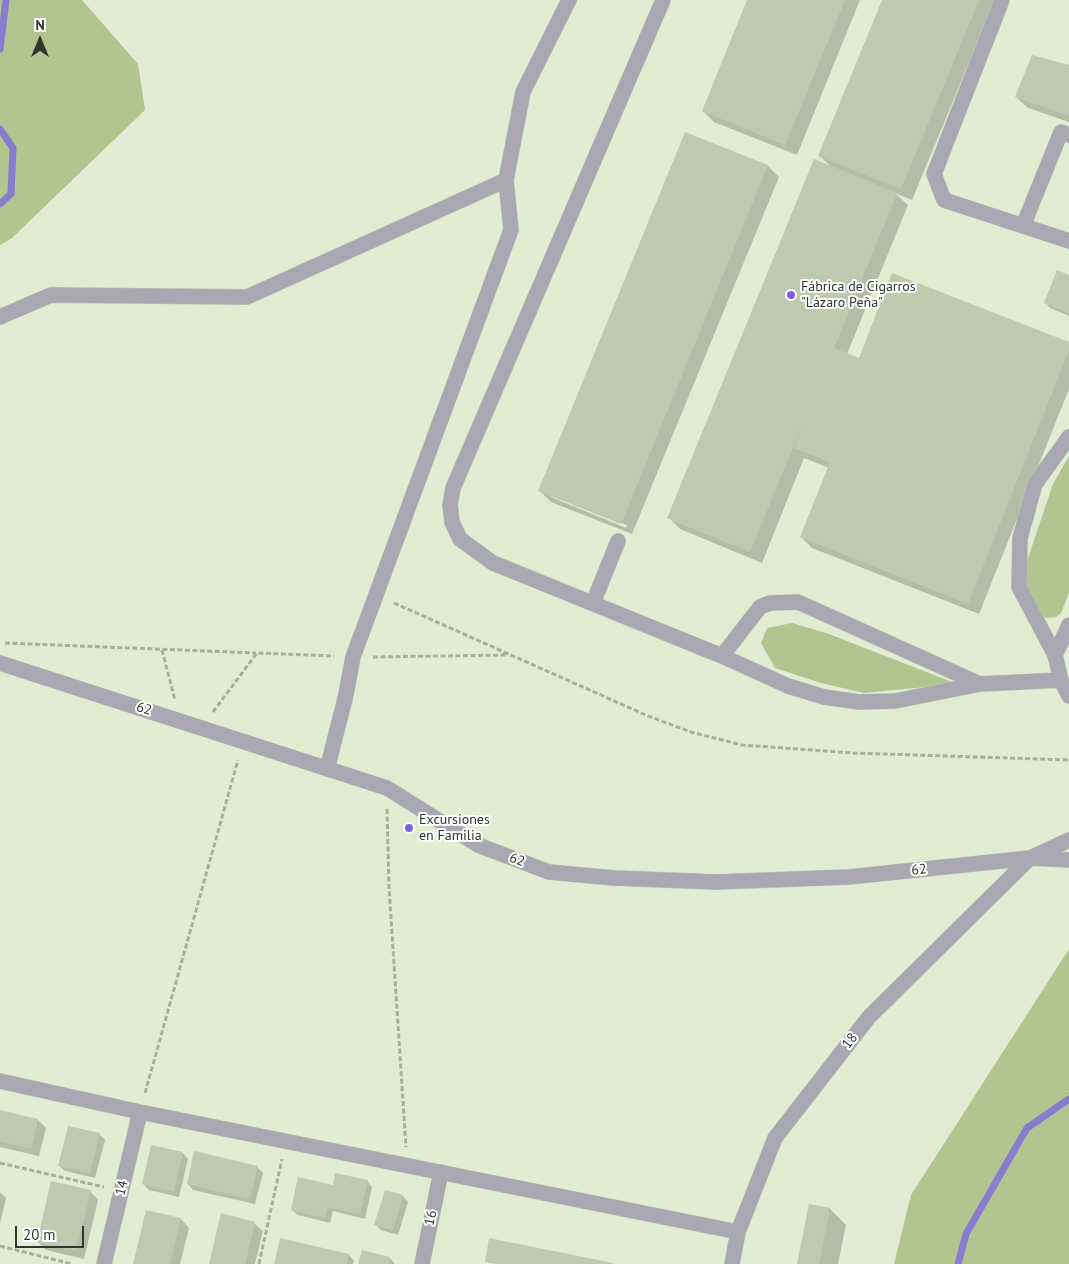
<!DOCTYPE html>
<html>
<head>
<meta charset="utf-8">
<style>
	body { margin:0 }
	#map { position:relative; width:1069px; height:1264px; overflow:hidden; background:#e2ecd3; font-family:"PT Sans",sans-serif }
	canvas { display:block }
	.north { position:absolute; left:15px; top:15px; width:50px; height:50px; -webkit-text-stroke:4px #fff; paint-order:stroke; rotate:0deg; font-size:14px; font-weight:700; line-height:20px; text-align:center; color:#32352c }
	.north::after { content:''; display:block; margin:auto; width:18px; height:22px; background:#32352c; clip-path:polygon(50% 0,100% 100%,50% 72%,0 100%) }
	.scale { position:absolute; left:15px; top:1226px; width:69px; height:22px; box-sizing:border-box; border:2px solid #32352c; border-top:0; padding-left:6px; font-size:15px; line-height:18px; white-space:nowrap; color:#32352c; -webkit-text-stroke:4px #fff; paint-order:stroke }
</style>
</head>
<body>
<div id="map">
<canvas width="1069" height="1264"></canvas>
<div class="north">N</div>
<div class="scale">20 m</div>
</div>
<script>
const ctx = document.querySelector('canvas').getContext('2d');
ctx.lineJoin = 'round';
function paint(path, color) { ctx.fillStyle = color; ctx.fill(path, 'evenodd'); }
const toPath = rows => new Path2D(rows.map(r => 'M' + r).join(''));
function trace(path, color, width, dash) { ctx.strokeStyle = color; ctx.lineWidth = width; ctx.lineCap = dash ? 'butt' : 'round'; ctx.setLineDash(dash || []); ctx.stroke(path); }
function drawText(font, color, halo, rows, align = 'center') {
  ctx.font = font + ' "PT Sans",sans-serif'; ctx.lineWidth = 4; ctx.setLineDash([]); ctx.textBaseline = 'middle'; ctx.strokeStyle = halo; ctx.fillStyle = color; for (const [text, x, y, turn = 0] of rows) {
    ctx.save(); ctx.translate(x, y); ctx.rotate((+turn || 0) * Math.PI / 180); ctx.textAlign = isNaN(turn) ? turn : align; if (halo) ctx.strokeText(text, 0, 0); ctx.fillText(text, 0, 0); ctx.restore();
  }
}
const green = toPath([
	[0,0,82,0,138,64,145,110,12,238,0,245],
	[1069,456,1069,593,1061,613,1056,617,1046,618,1038,613,1026,583,1027,561,1053,484],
	[792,623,829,634,957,684,864,693,821,683,775,668,761,643,767,628],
	[1069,949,1069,1264,894,1264,911,1195]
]);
const shadow = toPath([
	[749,0,860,0,797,155,714,122,703,111],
	[884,0,995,0,912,200,895,193,908,205,847,354,859,359,1069,344,1069,389,979,614,812,548,801,537,829,468,804,458,762,563,680,529,669,518,832,168,819,155],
	[1069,67,1069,122,1028,108,1016,97],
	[686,133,768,166,779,177,632,534,551,502,539,490],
	[551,495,627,525,626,528,551,497],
	[1069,277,1069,316,1050,308,1045,302],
	[0,1111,38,1120,46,1128,39,1156,0,1147],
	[99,1134,105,1140,95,1178,65,1171,59,1166],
	[152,1146,183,1153,188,1159,179,1197,149,1190,143,1184],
	[257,1167,263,1173,255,1204,193,1190,188,1184],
	[367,1181,372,1187,365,1219,333,1211,330,1223,298,1215,292,1210,334,1186],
	[90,1191,98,1200,84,1259,46,1250,38,1242],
	[386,1191,403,1196,408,1202,398,1235,381,1230,376,1225],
	[0,1192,6,1198,0,1224],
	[810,1206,830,1209,846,1225,838,1264,799,1264],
	[181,1219,189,1228,180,1264,134,1264],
	[254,1223,263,1231,255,1264,210,1264],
	[281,1240,349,1255,354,1261,353,1264,275,1264],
	[390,1258,395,1264,360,1264]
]);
const stream = toPath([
	[0,49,6,0],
	[0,129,13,148,11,194,0,204],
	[958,1264,966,1234,1027,1128,1069,1099]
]);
const building = toPath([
	[747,0,845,0,785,145,702,111],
	[882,0,979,0,901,189,818,156],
	[1032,55,1069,65,1069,116,1015,97],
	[685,132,768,165,621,524,538,491],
	[814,159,897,193,834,348,859,358,892,273,1069,342,1069,350,968,604,800,537,830,462,794,448,803,423,750,552,667,518],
	[1057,270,1069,275,1069,313,1044,303],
	[0,1110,38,1119,31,1149,0,1141],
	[68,1126,100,1133,90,1173,58,1166],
	[151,1145,183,1152,174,1192,142,1184],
	[194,1151,258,1166,250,1199,187,1184],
	[335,1173,368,1180,360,1214,328,1207,325,1218,291,1210,298,1177,333,1185],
	[51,1181,91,1190,76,1251,37,1242],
	[385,1190,403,1195,393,1230,374,1225],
	[809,1204,830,1208,819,1264,797,1264],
	[146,1210,181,1218,170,1264,133,1264],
	[221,1213,255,1222,245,1264,209,1264],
	[280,1238,349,1254,347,1264,274,1264],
	[489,1238,613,1263,613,1264,497,1264,485,1262],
	[362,1250,390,1257,389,1264,358,1264]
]);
const path = toPath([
	[394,603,648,716,691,732,742,745,853,753,1069,760],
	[5,643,256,653],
	[162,650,175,700],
	[373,657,507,655],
	[213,712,257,653,334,656],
	[387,809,389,887,406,1147],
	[145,1093,238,760],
	[0,1163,104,1187],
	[0,1246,72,1264],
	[259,1264,282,1159]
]);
const minor = toPath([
	[663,0,453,488,450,505,452,522,460,539,493,563,722,656,788,686,824,697,859,702,895,701,980,684,1061,680],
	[1002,0,934,174,944,200,1069,241],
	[1023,226,1061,132,1069,135],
	[0,317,51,295,247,297,506,180],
	[593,603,618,541],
	[1069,625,1055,655,1061,680,1069,696],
	[1055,655,1019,587,1020,538,1035,484,1069,437],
	[722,656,760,607,770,603,798,602,980,684],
	[0,663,387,788,478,845,549,872,614,878,716,882,849,877,1030,858,1069,860],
	[327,769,345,699,353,657,511,230,506,180,523,92,569,0],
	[0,1081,140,1112,738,1232],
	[104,1264,140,1112],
	[422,1264,441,1172],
	[732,1264,738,1232,775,1138,869,1017,1030,858,1069,840]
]);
const markers = [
	[791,295,5,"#7c5fda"],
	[409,828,5,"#7c5fda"]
];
const poiNames = [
	["Fábrica de Cigarros",801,287],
	["\"Lázaro Peña\"",801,303],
	["Excursiones",419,820],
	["en Familia",419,836]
];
const streetNames = [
	["62",144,709,18],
	["62",517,860,21],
	["62",919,870,-6],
	["18",850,1041,-52],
	["14",122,1188,-77],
	["16",431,1218,-78]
];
paint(green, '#b0c58f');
paint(shadow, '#0003');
trace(stream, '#897bcf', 7);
paint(building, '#bfc9b0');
trace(minor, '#bfc7b2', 16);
trace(path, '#a7af9b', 3, [5, 2.5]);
trace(minor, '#a8a7b2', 15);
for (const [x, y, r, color] of markers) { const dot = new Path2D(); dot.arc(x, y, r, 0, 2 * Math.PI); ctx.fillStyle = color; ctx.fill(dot); trace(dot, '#fff', 2); }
drawText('14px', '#32352c', '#fff', poiNames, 'left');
drawText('14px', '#32352c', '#fff', streetNames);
</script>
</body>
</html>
